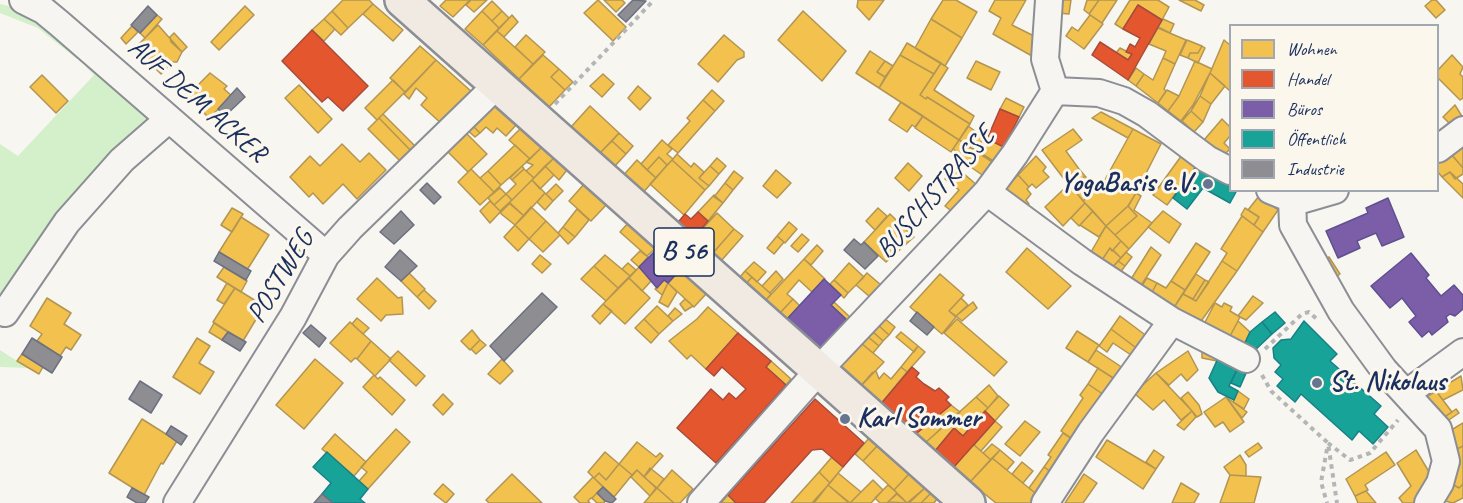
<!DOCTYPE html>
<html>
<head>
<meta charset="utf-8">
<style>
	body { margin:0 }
	#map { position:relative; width:1463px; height:503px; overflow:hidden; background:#f8f6f0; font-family:Caveat,sans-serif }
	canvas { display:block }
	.legend { position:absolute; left:1229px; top:24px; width:210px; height:168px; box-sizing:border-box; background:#fbf7ec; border:2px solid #a1a7b3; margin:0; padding:8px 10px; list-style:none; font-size:18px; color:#1b2f5e }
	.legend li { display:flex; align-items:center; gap:12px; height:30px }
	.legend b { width:30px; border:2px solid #a1a7b3 }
</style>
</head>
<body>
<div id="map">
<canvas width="1463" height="503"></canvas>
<ul class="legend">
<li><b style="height:16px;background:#f2c14e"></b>Wohnen</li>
<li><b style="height:16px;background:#e4572e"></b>Handel</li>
<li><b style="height:16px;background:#7b5ea7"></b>Büros</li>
<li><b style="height:16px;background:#17a398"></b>Öffentlich</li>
<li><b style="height:16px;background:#8d8d92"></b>Industrie</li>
</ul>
</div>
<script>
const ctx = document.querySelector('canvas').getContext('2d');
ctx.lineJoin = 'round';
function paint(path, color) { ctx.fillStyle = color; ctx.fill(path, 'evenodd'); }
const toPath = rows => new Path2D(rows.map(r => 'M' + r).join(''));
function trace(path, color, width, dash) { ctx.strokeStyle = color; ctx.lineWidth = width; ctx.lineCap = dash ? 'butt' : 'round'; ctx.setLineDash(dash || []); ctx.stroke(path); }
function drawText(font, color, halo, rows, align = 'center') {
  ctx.font = font + ' Caveat,sans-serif'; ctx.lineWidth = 6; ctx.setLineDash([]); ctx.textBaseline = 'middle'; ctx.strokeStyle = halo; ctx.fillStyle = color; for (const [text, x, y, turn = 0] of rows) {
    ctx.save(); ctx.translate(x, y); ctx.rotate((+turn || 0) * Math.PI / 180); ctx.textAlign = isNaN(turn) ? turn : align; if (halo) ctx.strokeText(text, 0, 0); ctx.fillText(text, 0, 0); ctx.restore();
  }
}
const green = toPath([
	[0,4,24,10,79,56,77,59,38,28,0,13],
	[90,64,152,120,0,304,0,144,18,156,94,75,86,67],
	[0,350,28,368,0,367]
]);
const homes = toPath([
	[343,0,369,0,373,4,348,28,332,11,343,0],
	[446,0,470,0,453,17,440,6,446,0],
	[471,0,487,0,474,12,466,5,471,0],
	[598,0,626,27,613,41,584,13,598,0],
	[604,0,622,0,625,3,616,12,604,0],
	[858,0,884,0,869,20,857,7,858,0],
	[943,0,956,0,977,12,962,38,931,19,943,0],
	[995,0,1026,0,1012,25,1034,36,1032,56,993,34,1001,18,989,11,995,0],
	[1060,0,1071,0,1069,14,1058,13,1060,0],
	[1087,0,1099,0,1089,14,1084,10,1087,0],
	[1099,0,1117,0,1102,23,1089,14,1099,0],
	[1130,0,1158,0,1169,7,1162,20,1138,5,1123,29,1115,24,1130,0],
	[1179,0,1195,0,1204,5,1201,11,1179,0],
	[1432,0,1436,0,1445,10,1436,18,1425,6,1432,0],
	[492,1,502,11,492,21,482,11,492,1],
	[373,4,403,30,393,41,363,14,373,4],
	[245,6,254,15,219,50,211,42,245,6],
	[332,11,348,28,341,35,324,19,332,11],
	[482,11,499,28,483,45,465,29,482,11],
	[502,11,509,18,499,28,492,21,502,11],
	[803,11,846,51,822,81,778,40,803,11],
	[157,15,162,19,145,38,140,33,157,15],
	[512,15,518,22,504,37,497,31,512,15],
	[1090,15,1103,24,1084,49,1066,36,1072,27,1078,31,1090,15],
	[324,19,335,29,324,41,312,30,324,19],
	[931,19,962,38,945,66,915,48,931,19],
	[1163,19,1174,24,1170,33,1158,27,1163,19],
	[158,25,182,52,177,62,172,62,161,74,135,48,158,25],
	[132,26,138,32,126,44,121,38,132,26],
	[1158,28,1186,40,1175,64,1163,58,1166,51,1149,44,1158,28],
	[497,31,533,64,519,79,483,45,497,31],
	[174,33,187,47,182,52,171,42,170,37,174,33],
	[526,35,545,52,533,64,515,47,526,35],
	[724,35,744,52,744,57,737,60,718,82,698,64,724,35],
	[1187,40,1202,46,1198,53,1190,53,1188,58,1180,55,1187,40],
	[1224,40,1230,45,1230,91,1210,73,1224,40],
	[907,43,941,63,934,74,900,55,907,43],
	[420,46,436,60,405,92,390,78,420,46],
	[1202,46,1205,48,1198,63,1188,58,1190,53,1198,53,1202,46],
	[1120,48,1132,54,1128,60,1116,53,1120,48],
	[870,51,885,61,877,72,885,77,879,88,856,73,870,51],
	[543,55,559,69,551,77,565,90,549,107,519,79,543,55],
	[900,55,934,74,920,95,926,99,927,97,970,124,959,140,879,88,900,55],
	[1452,55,1463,67,1460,74,1463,77,1463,98,1460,100,1438,78,1438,70,1452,55],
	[1163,58,1175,64,1164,89,1166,91,1158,103,1136,86,1144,74,1153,80,1163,58],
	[436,60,472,92,443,125,421,105,427,98,416,88,409,99,404,94,436,60],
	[885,61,893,66,885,77,877,72,885,61],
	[976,61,1000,72,991,90,967,78,976,61],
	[1195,61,1212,69,1193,105,1181,121,1168,111,1179,96,1195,61],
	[941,63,948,68,934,90,974,116,970,124,927,97,926,99,920,95,941,63],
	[1136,68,1144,74,1136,86,1128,80,1136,68],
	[559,69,573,82,565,90,551,77,559,69],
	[210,73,227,86,224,89,232,96,209,118,187,96,210,73],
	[1210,73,1225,86,1211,104,1200,96,1210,73],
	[603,74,614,84,602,97,590,86,603,74],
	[42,75,68,101,56,113,30,87,42,75],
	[393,80,405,92,377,120,365,108,393,80],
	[299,85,332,119,318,133,285,98,299,85],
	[638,86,651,98,640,110,628,98,638,86],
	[712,90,724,101,715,111,703,100,712,90],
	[1167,90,1179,96,1168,111,1158,103,1167,90],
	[1200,96,1211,104,1203,122,1191,111,1200,96],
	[1006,98,1024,107,1019,117,1000,109,1006,98],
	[703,100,715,111,678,153,668,145,690,121,687,118,703,100],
	[901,102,923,116,915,127,912,125,907,132,889,120,901,102],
	[493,103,517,124,506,136,497,128,493,133,486,127,480,133,471,124,493,103],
	[1455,105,1463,118,1452,126,1443,117,1455,105],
	[590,106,619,133,600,153,571,127,590,106],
	[1191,111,1203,122,1194,132,1182,121,1191,111],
	[1101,112,1133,129,1128,138,1092,118,1101,112],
	[383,114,419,150,415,155,379,118,383,114],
	[923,116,959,140,951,152,915,128,923,116],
	[379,118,415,155,404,165,368,129,379,118],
	[1222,119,1230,127,1230,136,1224,143,1230,149,1223,156,1204,140,1222,119],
	[471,124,480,133,475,137,466,129,471,124],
	[968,126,975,131,966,144,959,140,968,126],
	[521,128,542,147,530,159,509,140,521,128],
	[1073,129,1082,140,1066,151,1079,169,1064,179,1042,150,1073,129],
	[1133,129,1161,144,1137,191,1107,176,1133,129],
	[464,131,487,154,468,172,445,149,464,131],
	[975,131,984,137,976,150,966,144,975,131],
	[619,133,633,146,626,154,612,141,619,133],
	[984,137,1004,147,995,162,976,150,984,137],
	[662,140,672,149,667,154,673,159,667,165,659,157,647,170,641,164,662,140],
	[959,140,966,145,960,154,953,149,959,140],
	[612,141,626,154,614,167,600,153,612,141],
	[342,144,360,162,369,153,386,170,357,199,343,184,323,204,313,193,309,197,290,177,310,156,320,166,342,144],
	[515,145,530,159,501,185,488,171,515,145],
	[966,145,994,163,985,177,958,158,966,145],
	[1463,145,1463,168,1451,154,1463,145],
	[542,147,554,158,534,178,526,171,533,165,526,162,542,147],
	[677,154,691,167,694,163,704,172,699,178,709,186,705,190,672,160,677,154],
	[1451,154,1463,168,1463,174,1455,179,1450,172,1442,177,1438,172,1438,162,1451,154],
	[1182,155,1198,164,1167,205,1153,195,1182,155],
	[1036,156,1046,167,1043,171,1049,177,1036,188,1032,184,1029,187,1018,175,1036,156],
	[659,157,667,165,656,178,647,170,659,157],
	[554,158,567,170,559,180,545,166,554,158],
	[717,158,726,166,719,174,710,166,717,158],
	[637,160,656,178,640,196,621,178,637,160],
	[672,160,705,190,684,215,650,184,672,160],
	[908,163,922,176,909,191,895,178,908,163],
	[522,166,524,169,512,180,510,178,522,166],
	[545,166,554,175,540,189,532,180,545,166],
	[710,166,719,174,709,186,699,178,710,166],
	[955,166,979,187,955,214,945,206,959,190,945,179,955,166],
	[471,169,494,192,480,205,458,182,471,169],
	[524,169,534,178,512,200,506,194,516,184,512,180,524,169],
	[1079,169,1085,176,1072,187,1064,179,1079,169],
	[776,170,791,183,777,198,763,186,776,170],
	[488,171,501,185,494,192,480,178,488,171],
	[734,171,743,178,733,190,725,183,734,171],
	[1450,172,1463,184,1463,198,1442,177,1450,172],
	[1018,175,1029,187,1027,189,1031,194,1026,200,1029,204,1021,212,1000,193,1018,175],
	[1085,176,1097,189,1083,201,1072,187,1085,176],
	[1107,176,1137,191,1129,205,1106,226,1083,201,1097,189,1099,192,1107,176],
	[532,180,545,193,524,216,509,203,532,180],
	[585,183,608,203,591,221,569,201,585,183],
	[725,183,733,190,723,203,714,197,725,183],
	[556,184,563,191,553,201,546,194,556,184],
	[1069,184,1085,203,1063,226,1045,207,1069,184],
	[500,188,506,194,494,205,488,198,500,188],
	[545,193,553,201,545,210,537,202,545,193],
	[1136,193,1141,196,1134,210,1152,223,1129,249,1115,235,1137,216,1128,206,1136,193],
	[506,194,512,200,500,211,494,205,506,194],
	[714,195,723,203,708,221,698,212,714,195],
	[1259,196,1278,210,1263,232,1254,225,1259,217,1248,210,1259,196],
	[490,201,500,211,503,209,490,223,480,211,490,201],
	[510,203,524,216,515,225,500,213,510,203],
	[1085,203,1093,211,1079,226,1071,218,1085,203],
	[1128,206,1137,216,1115,235,1106,226,1128,206],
	[531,207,546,221,529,239,515,225,531,207],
	[232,208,243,214,232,232,221,225,232,208],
	[878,208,887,216,875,230,866,221,878,208],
	[1245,208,1259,217,1254,225,1241,215,1245,208],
	[577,209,589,220,575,237,563,227,577,209],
	[1093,211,1106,226,1099,237,1080,225,1093,211],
	[1163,211,1181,224,1169,243,1148,227,1163,211],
	[717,213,734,229,713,253,695,237,717,213],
	[890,214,914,237,886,262,864,242,890,214],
	[1242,216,1263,232,1237,271,1222,261,1227,253,1221,249,1242,216],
	[241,217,269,235,247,270,219,252,241,217],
	[546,221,560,235,543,252,529,239,546,221],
	[630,221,658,246,647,256,620,232,630,221],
	[789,222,797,229,785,243,777,236,789,222],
	[515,225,529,239,518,251,504,237,515,225],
	[1106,226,1121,241,1112,251,1110,248,1098,266,1087,259,1106,226],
	[563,227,575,237,568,244,558,233,563,227],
	[734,229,743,236,721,261,713,253,734,229],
	[802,234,809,240,798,252,791,246,802,234],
	[777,236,784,242,774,254,767,248,777,236],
	[1121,241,1129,249,1121,258,1113,250,1121,241],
	[1196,243,1210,252,1185,290,1171,281,1196,243],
	[817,245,823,251,811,265,804,259,817,245],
	[1151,247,1161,255,1138,290,1128,284,1151,247],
	[1027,248,1071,286,1048,309,1006,272,1027,248],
	[1110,248,1121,258,1111,269,1100,263,1110,248],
	[640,251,648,257,639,267,631,260,640,251],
	[1126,252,1132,257,1125,266,1118,261,1126,252],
	[540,255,551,264,542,273,532,264,540,255],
	[605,255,630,276,618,288,594,266,605,255],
	[1329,257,1340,274,1330,281,1319,263,1329,257],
	[804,259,825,279,812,292,799,280,787,294,793,299,779,314,765,301,804,259],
	[1118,261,1125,266,1117,277,1108,272,1118,261],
	[1222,261,1237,271,1199,324,1173,309,1183,294,1196,301,1222,261],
	[754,262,766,272,757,282,745,271,754,262],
	[628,263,636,270,630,276,622,269,628,263],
	[849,263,864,277,848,293,834,280,849,263],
	[594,266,618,288,606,301,581,279,594,266],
	[224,267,247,281,241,292,217,277,224,267],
	[639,267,652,280,642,291,629,278,639,267],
	[681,269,707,293,694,307,668,283,681,269],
	[745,271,752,277,742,288,735,283,745,271],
	[776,271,783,279,770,293,762,286,776,271],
	[409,273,425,289,417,297,401,281,409,273],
	[867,273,881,285,870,297,856,285,867,273],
	[940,274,964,295,949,311,956,317,942,334,910,307,940,274],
	[1196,274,1205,280,1193,299,1183,294,1196,274],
	[752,277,771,294,761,306,742,288,752,277],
	[377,278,398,298,402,297,403,314,386,315,381,321,357,299,377,278],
	[629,278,650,298,625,324,603,304,629,278],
	[1147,278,1157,283,1150,296,1139,290,1147,278],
	[664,280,668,283,662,295,655,289,664,280],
	[834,280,848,293,844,298,830,284,834,280],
	[1205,280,1209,282,1196,301,1193,299,1205,280],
	[1171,281,1185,290,1173,309,1150,296,1157,283,1166,288,1171,281],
	[227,283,235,288,224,304,217,300,227,283],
	[668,283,677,292,668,307,659,302,668,283],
	[235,288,264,306,243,341,213,322,235,288],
	[424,290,436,301,429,309,417,297,424,290],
	[1253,296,1263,303,1246,320,1238,316,1253,296],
	[47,298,71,313,64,324,81,335,71,350,66,347,60,356,37,341,42,334,30,326,47,298],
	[961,298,968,305,956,316,949,311,961,298],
	[685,299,693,306,685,311,680,304,685,299],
	[793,299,800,306,786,320,779,314,793,299],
	[834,302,851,318,848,321,831,305,834,302],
	[973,302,977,308,962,321,956,316,973,302],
	[1215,303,1222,307,1224,303,1232,307,1230,311,1240,317,1228,340,1203,326,1215,303],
	[603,304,612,311,600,324,592,316,603,304],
	[657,306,673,321,659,334,644,319,657,306],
	[708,307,738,333,706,369,691,355,687,359,669,341,697,319,708,307],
	[675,308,682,314,673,321,668,316,675,308],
	[1120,316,1148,337,1139,350,1111,329,1120,316],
	[357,318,369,328,363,334,352,324,357,318],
	[884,318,895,327,889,335,878,325,884,318],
	[644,319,659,334,651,343,635,328,644,319],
	[957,319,1007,362,994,376,944,333,957,319],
	[1238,321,1250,332,1243,347,1228,340,1238,321],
	[350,322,371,341,357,359,355,358,351,362,330,343,350,322],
	[214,323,228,332,222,340,209,332,214,323],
	[878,325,889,335,883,341,872,331,878,325],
	[1111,329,1139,350,1134,357,1113,343,1107,352,1099,346,1111,329],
	[472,330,480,340,470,350,461,341,472,330],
	[872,331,883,341,879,346,867,336,872,331],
	[1077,331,1099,345,1088,362,1066,348,1077,331],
	[901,332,918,346,914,352,896,337,901,332],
	[867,336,879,346,873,353,861,343,867,336],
	[197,338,210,346,199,363,214,372,200,394,173,377,197,338],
	[480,340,486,345,476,354,471,349,480,340],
	[371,341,391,359,375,376,357,359,371,341],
	[861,343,884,362,859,388,837,369,861,343],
	[918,346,925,352,907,372,901,367,918,346],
	[1096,350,1126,370,1118,381,1088,362,1096,350],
	[398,351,425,376,416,386,389,360,398,351],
	[1188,351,1198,370,1187,381,1181,374,1169,385,1156,373,1188,351],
	[1202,351,1219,356,1217,361,1202,358,1202,351],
	[22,354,43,367,39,374,17,361,22,354],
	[315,359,343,383,304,429,276,405,315,359],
	[502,359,513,371,500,384,488,374,502,359],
	[771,361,791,379,786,385,766,367,771,361],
	[901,367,907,372,879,406,859,388,872,373,876,371,879,379,884,373,891,379,901,367],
	[1098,368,1117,381,1107,397,1088,384,1098,368],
	[1156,373,1192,411,1181,420,1164,400,1153,410,1134,393,1156,373],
	[374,375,378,379,380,377,405,400,392,415,363,387,374,375],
	[1461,376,1463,390,1443,400,1436,391,1461,376],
	[1088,384,1107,397,1077,442,1061,431,1083,398,1080,395,1088,384],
	[989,385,998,396,988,408,976,397,989,385],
	[1238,391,1249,399,1244,409,1233,402,1238,391],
	[1436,391,1452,412,1440,420,1424,399,1436,391],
	[1188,392,1199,405,1202,414,1197,417,1181,398,1188,392],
	[443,394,453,404,443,415,433,405,443,394],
	[999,396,1009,405,995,421,985,411,999,396],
	[976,397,988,408,963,436,954,428,935,451,925,443,976,397],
	[1226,397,1244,422,1230,432,1223,422,1215,427,1204,412,1226,397],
	[1226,397,1247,412,1242,418,1226,397],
	[951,405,960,412,925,443,914,433,951,405],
	[1456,409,1459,413,1443,424,1440,420,1456,409],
	[1192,411,1196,417,1184,430,1177,425,1192,411],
	[142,419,177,441,163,464,161,463,144,495,109,473,142,419],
	[995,421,1002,427,981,451,974,445,995,421],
	[1025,421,1040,432,1020,456,1005,444,1025,421],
	[1463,423,1463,446,1457,449,1448,432,1463,423],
	[396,429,410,442,368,489,359,481,367,472,361,467,396,429],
	[1063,433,1077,442,1055,475,1044,467,1051,457,1048,455,1063,433],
	[335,434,366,462,354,476,322,449,335,434],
	[871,436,879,444,863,461,855,454,871,436],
	[1107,440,1156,469,1143,489,1096,457,1107,440],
	[637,442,656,457,660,453,663,456,644,477,637,470,632,475,619,464,637,442],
	[1258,443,1262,448,1249,457,1245,452,1258,443],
	[879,444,911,472,894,490,863,461,879,444],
	[973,444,991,460,970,482,953,468,973,444],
	[992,444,1000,450,991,460,983,453,992,444],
	[1463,446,1463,484,1459,488,1447,481,1460,465,1457,449,1463,446],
	[1000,450,1014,462,1007,470,992,458,1000,450],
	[1154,450,1164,457,1156,469,1146,462,1154,450],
	[1416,450,1435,482,1420,503,1403,503,1399,498,1411,486,1397,463,1416,450],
	[605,452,619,464,606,480,599,473,594,478,588,472,605,452],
	[1386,452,1395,465,1365,485,1368,490,1355,496,1346,479,1386,452],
	[1240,455,1246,465,1246,476,1230,475,1224,467,1240,455],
	[832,457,843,467,830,483,819,472,832,457],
	[992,458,1040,497,1036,503,996,503,970,482,992,458],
	[1022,462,1033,471,1023,483,1012,474,1022,462],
	[619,464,632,475,614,497,594,478,599,473,606,480,619,464],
	[1044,467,1055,475,1040,497,1029,488,1044,467],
	[650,468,664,479,657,488,644,477,650,468],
	[637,470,656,488,650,496,631,477,637,470],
	[672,470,693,489,680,503,674,503,657,488,672,470],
	[819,472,830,483,812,503,791,503,819,472],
	[911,472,926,487,907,503,894,490,911,472],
	[838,473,861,492,850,503,828,485,838,473],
	[512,474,542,503,489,503,486,500,512,474],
	[1084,474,1097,483,1083,503,1065,503,1084,474],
	[1230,475,1261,477,1254,503,1220,503,1230,475],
	[593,477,603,487,592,498,594,500,591,498,588,501,590,503,580,503,574,497,593,477],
	[873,480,883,490,871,503,850,503,873,480],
	[1447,481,1459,488,1463,484,1463,498,1453,503,1437,499,1447,481],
	[1181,483,1199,494,1194,503,1172,503,1181,483],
	[443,484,454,494,446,503,434,494,443,484],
	[828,485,849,503,814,503,828,485],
	[888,485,897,493,887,503,880,503,875,498,888,485],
	[926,487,932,492,921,503,909,503,926,487],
	[657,488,674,503,644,503,657,488],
	[1366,491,1376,503,1358,503,1355,496,1366,491],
	[597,493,605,501,604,503,597,503,592,498,597,493],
	[931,493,937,499,934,503,921,503,931,493],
	[897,494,907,503,888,502,897,494],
	[728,495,736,503,721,503,728,495]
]);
const shops = toPath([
	[1138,5,1162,20,1128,80,1092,55,1100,42,1128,60,1132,54,1126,52,1130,44,1135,47,1140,38,1123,29,1138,5],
	[312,30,368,86,343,111,328,97,322,102,282,61,312,30],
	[1000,109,1019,117,1004,147,987,139,1000,109],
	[698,212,708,221,690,242,674,227,685,214,691,219,698,212],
	[738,333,771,361,766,367,786,385,716,463,677,428,711,389,723,400,729,393,736,399,746,389,722,367,714,376,706,369,738,333],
	[912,367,919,373,916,377,924,384,935,391,939,388,949,397,946,400,951,405,917,433,914,433,905,423,880,405,912,367],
	[815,399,864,443,843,467,822,449,812,450,764,503,736,503,728,495,815,399],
	[985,411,995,421,953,468,935,451,954,428,963,436,985,411]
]);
const offices = toPath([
	[1388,198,1404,237,1382,246,1376,233,1357,241,1360,248,1338,258,1326,231,1368,213,1366,208,1388,198],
	[658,248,681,269,668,283,664,280,657,288,639,267,658,248],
	[1411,253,1429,275,1426,278,1441,296,1454,285,1463,295,1463,309,1455,316,1450,314,1446,317,1448,322,1432,335,1429,331,1422,337,1409,322,1416,316,1402,298,1390,308,1371,286,1411,253],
	[824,279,841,295,831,305,848,321,823,348,816,348,786,320,824,279]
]);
const public = toPath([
	[1198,164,1230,182,1230,190,1237,190,1230,203,1203,188,1187,209,1173,198,1198,164],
	[1275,312,1285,323,1272,334,1262,322,1275,312],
	[1304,321,1337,354,1330,361,1381,406,1374,414,1388,427,1373,444,1359,431,1352,440,1301,394,1295,402,1277,386,1283,379,1275,372,1281,365,1274,358,1273,348,1281,340,1291,339,1304,321],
	[1262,322,1272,334,1252,353,1243,347,1250,332,1262,322],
	[1219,356,1239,365,1229,386,1238,391,1234,400,1218,392,1209,378,1219,356],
	[1239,365,1247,371,1240,387,1231,383,1239,365],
	[327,452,368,489,360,499,365,503,333,503,322,494,331,483,313,467,327,452]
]);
const industry = toPath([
	[633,0,646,1,626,22,618,15,633,0],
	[148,6,157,15,140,33,131,25,148,6],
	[237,88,245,97,225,116,218,109,237,88],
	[427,183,441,197,434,204,420,190,427,183],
	[401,211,414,225,394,244,380,232,401,211],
	[854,239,861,245,864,242,878,256,865,269,844,250,854,239],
	[400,250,417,266,401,281,385,267,400,250],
	[219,252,251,271,246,280,214,261,219,252],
	[542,293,557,307,504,361,490,346,542,293],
	[917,312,934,327,927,335,910,321,917,312],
	[311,325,326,338,319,347,303,333,311,325],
	[228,332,246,342,240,351,222,340,228,332],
	[32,338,62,357,52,373,22,354,32,338],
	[140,381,162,395,151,413,129,399,140,381],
	[171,426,187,436,181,445,166,434,171,426],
	[603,487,616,499,612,503,605,501,597,493,603,487],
	[132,488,149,497,145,503,137,503,127,497,132,488],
	[322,494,333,503,314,503,322,494]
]);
const path = toPath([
	[555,104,654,0],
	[1265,349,1302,314,1309,312,1318,320],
	[1262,375,1271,391,1328,443,1337,503],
	[1328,443,1350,460,1370,453,1398,420],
	[1327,449,1321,482,1327,503]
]);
const minor = toPath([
	[23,0,43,10,60,24,326,255],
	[1049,0,1045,59,1055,91],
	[1055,91,1099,93,1124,101,1147,114,1207,159,1230,171],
	[1438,149,1463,130],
	[1270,190,1292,199,1304,199,1335,190],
	[987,192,1082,262,1172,321,1246,359],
	[1292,199,1293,225,1341,311,1384,370,1438,429,1446,461,1440,483,1428,503],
	[5,313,67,222,122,160,169,119],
	[1407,393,1463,352],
	[177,503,293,317,326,255,350,228,497,85],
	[701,503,829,359,987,192,1015,154,1055,91],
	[1045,503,1091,432,1172,321]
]);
const major = toPath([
	[402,0,968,503]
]);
const markers = [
	[1208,184,6,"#687591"],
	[1317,383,6,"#687591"],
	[845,419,6,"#687591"]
];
const shields = [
	[684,252,60]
];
const shieldNames = [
	["B 56",684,252]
];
const streetNames = [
	["AUF DEM ACKER",197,101,41],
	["BUSCHSTRASSE",936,193,-49],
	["POSTWEG",281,277,-59]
];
const poiNames = [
	["YogaBasis e.V.",1196,184,"right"],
	["St. Nikolaus",1329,383],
	["Karl Sommer",857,419]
];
paint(green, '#d3f0cb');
paint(homes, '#f2c14e');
trace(homes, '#b29553', 1.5);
paint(shops, '#e4572e');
trace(shops, '#a84b3c', 1.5);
paint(offices, '#7b5ea7');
trace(offices, '#5e5091', 1.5);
paint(public, '#17a398');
trace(public, '#188087', 1.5);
paint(industry, '#8d8d92');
trace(industry, '#6b7182', 1.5);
trace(minor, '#8b8e94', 30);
trace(major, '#8b8e94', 38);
trace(path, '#b3b5b7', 4, [4.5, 4.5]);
trace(minor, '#f6f5f1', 26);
trace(major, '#f0eae2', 33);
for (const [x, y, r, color] of markers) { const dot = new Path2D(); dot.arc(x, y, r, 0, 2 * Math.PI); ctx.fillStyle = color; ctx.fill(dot); trace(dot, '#fbf7ec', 2); }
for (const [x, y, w] of shields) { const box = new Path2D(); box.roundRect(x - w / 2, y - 24, w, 48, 4.5); ctx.fillStyle = '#fbf7ec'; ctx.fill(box); trace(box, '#1b2f5e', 1.5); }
drawText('bold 27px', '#1b2f5e', null, shieldNames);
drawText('28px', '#1b2f5e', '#fbf7ec', streetNames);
drawText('bold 28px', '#1b2f5e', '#fbf7ec', poiNames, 'left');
</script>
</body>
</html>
